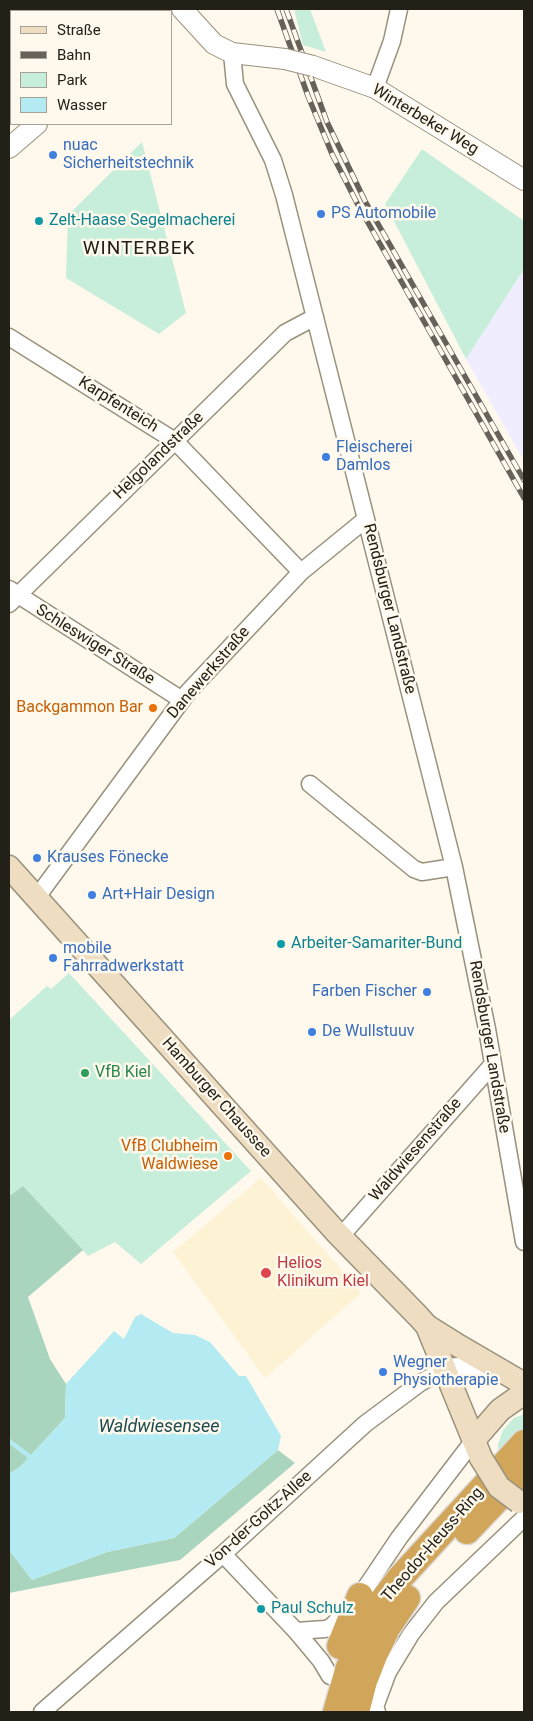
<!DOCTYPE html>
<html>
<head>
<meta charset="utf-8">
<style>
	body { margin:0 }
	#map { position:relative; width:533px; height:1721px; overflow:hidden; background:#fef9ec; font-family:Roboto,sans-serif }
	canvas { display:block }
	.frame { position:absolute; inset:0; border:10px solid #232018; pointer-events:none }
	.legend { position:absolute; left:10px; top:10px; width:162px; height:115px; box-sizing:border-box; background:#fef9ec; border:1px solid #a6a297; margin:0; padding:6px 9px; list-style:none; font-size:15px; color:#232018 }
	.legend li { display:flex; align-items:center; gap:10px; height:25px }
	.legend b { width:25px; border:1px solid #a6a297 }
</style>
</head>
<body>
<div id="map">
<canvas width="533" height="1721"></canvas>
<div class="frame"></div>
<ul class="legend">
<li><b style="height:6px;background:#eeddc1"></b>Straße</li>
<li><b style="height:6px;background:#666259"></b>Bahn</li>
<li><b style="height:14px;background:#c7eeda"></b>Park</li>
<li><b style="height:14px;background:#b4eaf2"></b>Wasser</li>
</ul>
</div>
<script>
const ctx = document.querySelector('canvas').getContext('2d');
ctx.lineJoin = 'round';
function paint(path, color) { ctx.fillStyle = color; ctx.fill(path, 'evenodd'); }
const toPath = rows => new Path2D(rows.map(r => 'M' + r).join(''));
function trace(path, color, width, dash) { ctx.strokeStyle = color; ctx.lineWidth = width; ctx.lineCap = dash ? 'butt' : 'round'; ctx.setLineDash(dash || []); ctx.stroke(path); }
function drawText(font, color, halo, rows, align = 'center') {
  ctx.font = font + ' Roboto,sans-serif'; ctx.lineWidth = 5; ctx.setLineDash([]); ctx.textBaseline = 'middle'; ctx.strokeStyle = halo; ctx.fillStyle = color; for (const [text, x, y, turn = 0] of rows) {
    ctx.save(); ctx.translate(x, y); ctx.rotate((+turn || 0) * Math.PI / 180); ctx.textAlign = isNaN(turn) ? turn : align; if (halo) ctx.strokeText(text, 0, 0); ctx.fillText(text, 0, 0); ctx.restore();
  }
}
const industrial = toPath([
	[524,269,524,461,466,359]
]);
const built = toPath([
	[261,1178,361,1293,265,1378,173,1252]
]);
const green = toPath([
	[294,9,310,9,326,52,303,45],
	[142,142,186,313,159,334,66,278,68,215],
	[422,149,524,221,524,269,466,359,385,204],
	[69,973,251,1171,141,1264,115,1242,88,1256,23,1186,9,1196,9,1020,47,986,51,989],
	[524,1414,524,1430,498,1456,498,1444,503,1430,514,1418]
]);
const forest = toPath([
	[23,1186,83,1250,28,1297,50,1359,66,1384,65,1418,20,1467,9,1474,9,1196],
	[278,1450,295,1463,180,1560,9,1593,9,1550,32,1580,107,1552,174,1538]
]);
const water = toPath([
	[141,1314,173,1333,195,1335,210,1342,239,1376,246,1376,281,1436,278,1450,174,1538,107,1552,32,1580,9,1550,9,1474,20,1467,65,1418,66,1384,114,1331,124,1339,135,1317]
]);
const stream = toPath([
	[9,1441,29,1456]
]);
const minor = toPath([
	[232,53,235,84,273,160,284,195,454,867,487,1029,524,1242],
	[375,88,392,41,399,9],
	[9,337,175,441,301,572],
	[9,589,182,700],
	[9,604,285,333,315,317],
	[310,784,414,869,422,872,454,867],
	[37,897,188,692,301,572,366,519],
	[341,1236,493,1064],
	[223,1554,296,1631,321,1661,330,1676],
	[296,1631,325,1629,331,1627,344,1614,360,1596,399,1538,474,1440],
	[42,1712,223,1554,365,1424,420,1383,445,1369,456,1366,494,1368],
	[377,1712,375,1707,388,1672,411,1634,436,1602,524,1518]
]);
const tertiary = toPath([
	[182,9,214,44,232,53,285,59],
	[313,66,375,88,524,180],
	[9,148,37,124]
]);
const secondary = toPath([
	[9,867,336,1232,418,1316,427,1326,459,1346,524,1384],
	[427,1326,481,1458],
	[474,1440,500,1410,524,1393]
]);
const trunk = toPath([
	[467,1531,524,1471],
	[340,1646,360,1596],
	[336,1712,348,1670,367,1626,383,1600,400,1578,524,1443],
	[356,1712,364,1681,375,1653,387,1628,407,1598]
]);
const rail = toPath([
	[277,9,308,96,332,154,358,205,524,498],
	[286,9,327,122,365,201,524,480]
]);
const tertiaryBridge = toPath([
	[285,59,313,66]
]);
const secondaryBridge = toPath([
	[481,1458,499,1487,519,1502]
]);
const markers = [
	[53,155,5,"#3f7fe0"],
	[321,214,5,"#3f7fe0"],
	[39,221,5,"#0f9aa8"],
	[326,457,5,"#3f7fe0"],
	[153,708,5,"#e8710a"],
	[37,858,5,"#3f7fe0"],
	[92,895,5,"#3f7fe0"],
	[281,944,5,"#0f9aa8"],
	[53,958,5,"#3f7fe0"],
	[427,992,5,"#3f7fe0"],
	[312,1032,5,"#3f7fe0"],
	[85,1073,5,"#2e9e5b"],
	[228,1156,5,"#e8710a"],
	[266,1273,6,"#e0444e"],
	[383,1372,5,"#3f7fe0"],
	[261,1609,5,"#0f9aa8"]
];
const streetNames = [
	["Winterbeker Weg",425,120,31],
	["Karpfenteich",118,405,32],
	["Helgolandstraße",159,456,-44],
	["Rendsburger Landstraße",389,609,76],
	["Schleswiger Straße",95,645,32],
	["Danewerkstraße",209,673,-49],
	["Rendsburger Landstraße",489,1047,80],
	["Hamburger Chaussee",216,1098,48],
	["Waldwiesenstraße",416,1150,-49],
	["Von-der-Goltz-Allee",259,1520,-42],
	["Theodor-Heuss-Ring",433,1545,-49]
];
const shopNames = [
	["nuac",63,146],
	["Sicherheitstechnik",63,164],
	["PS Automobile",331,214],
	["Fleischerei",336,448],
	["Damlos",336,466],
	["Krauses Fönecke",47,858],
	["Art+Hair Design",102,895],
	["mobile",63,949],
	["Fahrradwerkstatt",63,967],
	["Farben Fischer",417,992,"right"],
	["De Wullstuuv",322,1032],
	["Wegner",393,1363],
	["Physiotherapie",393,1381]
];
const cultureNames = [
	["Zelt-Haase Segelmacherei",49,221],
	["Arbeiter-Samariter-Bund",291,944],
	["Paul Schulz",271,1609]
];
const foodNames = [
	["Backgammon Bar",143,708],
	["VfB Clubheim",218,1147],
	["Waldwiese",218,1165]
];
const leisureNames = [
	["VfB Kiel",95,1073]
];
const healthNames = [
	["Helios",277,1264],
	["Klinikum Kiel",277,1282]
];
const waterNames = [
	["Waldwiesensee",159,1427]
];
const quarterNames = [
	["WINTERBEK",139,249]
];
paint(industrial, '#efedff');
paint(built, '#fdf2d4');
paint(green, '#c7eeda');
paint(forest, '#a9d5bf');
paint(water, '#b4eaf2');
trace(stream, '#b4eaf2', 4.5);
trace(minor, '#98917d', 19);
trace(tertiary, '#98917d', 22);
trace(secondary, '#98917d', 25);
trace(trunk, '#dcdbda', 29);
trace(minor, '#fff', 16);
trace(tertiary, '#fff', 20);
trace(secondary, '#eeddc1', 22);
trace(trunk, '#d2a65a', 26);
trace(rail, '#666259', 5.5);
trace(rail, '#fef9ec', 4, [11]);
trace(tertiaryBridge, '#98917d', 22, []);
trace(secondaryBridge, '#98917d', 25, []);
trace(tertiaryBridge, '#fff', 20);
trace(secondaryBridge, '#eeddc1', 22);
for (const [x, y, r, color] of markers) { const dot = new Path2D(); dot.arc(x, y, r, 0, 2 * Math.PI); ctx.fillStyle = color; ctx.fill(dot); trace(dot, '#fef9ec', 2); }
drawText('16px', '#232018', '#fef9ec', streetNames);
drawText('16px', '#366cbe', '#fef9ec', shopNames, 'left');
drawText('16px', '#0d838f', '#fef9ec', cultureNames, 'left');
drawText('16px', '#c56008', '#fef9ec', foodNames, 'right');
drawText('16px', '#27864d', '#fef9ec', leisureNames, 'left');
drawText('16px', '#be3a42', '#fef9ec', healthNames, 'left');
drawText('italic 18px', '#1a4a50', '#fef9ec', waterNames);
ctx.letterSpacing = '1px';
drawText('19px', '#232018', '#fef9ec', quarterNames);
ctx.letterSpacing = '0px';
</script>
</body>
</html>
